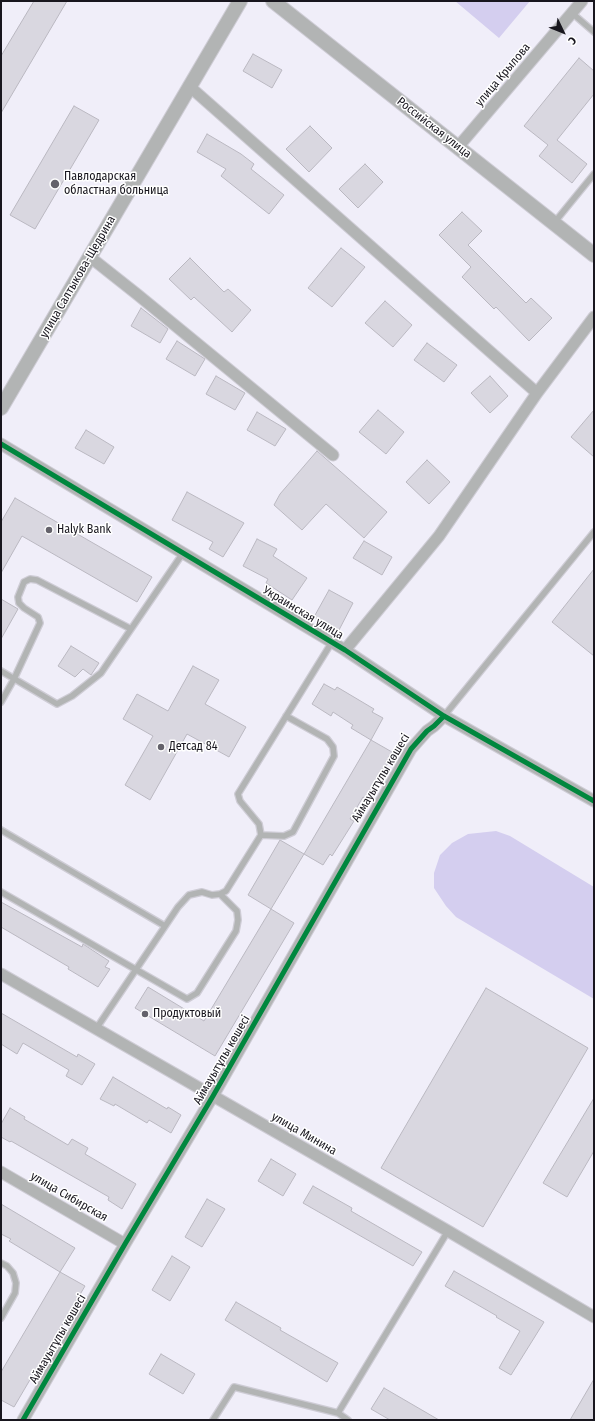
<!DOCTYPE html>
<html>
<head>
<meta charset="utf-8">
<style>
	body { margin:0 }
	#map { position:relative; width:595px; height:1421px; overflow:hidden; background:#f0eef9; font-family:"Fira Sans Condensed",sans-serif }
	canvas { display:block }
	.frame { position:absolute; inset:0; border:2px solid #18161e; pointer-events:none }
	.north { position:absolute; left:543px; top:12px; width:40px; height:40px; -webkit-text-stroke:3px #fff; paint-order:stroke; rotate:133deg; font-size:11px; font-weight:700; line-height:16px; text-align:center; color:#18161e }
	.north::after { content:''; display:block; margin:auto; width:14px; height:18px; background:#18161e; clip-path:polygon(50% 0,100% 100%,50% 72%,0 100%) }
</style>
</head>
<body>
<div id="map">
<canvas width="595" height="1421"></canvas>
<div class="frame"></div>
<div class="north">С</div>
</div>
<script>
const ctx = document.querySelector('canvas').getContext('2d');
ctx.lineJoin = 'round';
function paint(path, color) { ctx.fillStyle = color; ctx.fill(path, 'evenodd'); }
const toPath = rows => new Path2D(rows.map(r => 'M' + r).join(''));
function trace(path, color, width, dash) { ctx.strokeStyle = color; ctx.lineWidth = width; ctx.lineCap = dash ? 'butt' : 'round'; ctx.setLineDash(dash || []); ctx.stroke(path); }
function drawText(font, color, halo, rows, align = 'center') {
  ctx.font = font + ' "Fira Sans Condensed",sans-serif'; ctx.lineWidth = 3; ctx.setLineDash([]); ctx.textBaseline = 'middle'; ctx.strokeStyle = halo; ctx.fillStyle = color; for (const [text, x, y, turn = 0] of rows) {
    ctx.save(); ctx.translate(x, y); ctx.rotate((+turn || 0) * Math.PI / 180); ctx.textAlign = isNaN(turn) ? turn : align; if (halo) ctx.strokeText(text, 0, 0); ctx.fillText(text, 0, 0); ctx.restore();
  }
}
const green = toPath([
	[455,1,530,1,499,38],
	[496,831,510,836,594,887,594,999,456,917,446,906,434,888,434,873,440,855,452,843,468,834]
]);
const building = toPath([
	[34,1,67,1,1,113,1,56,34,1],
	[253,54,282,70,272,88,243,71,253,54],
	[579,58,594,71,594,94,557,140,587,164,572,183,539,156,548,145,524,126,579,58],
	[74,106,99,120,35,229,10,215,74,106],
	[310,126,332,148,309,172,286,149,310,126],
	[207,134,241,154,254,164,251,169,284,195,269,214,221,176,226,169,197,152,207,134],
	[365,164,383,182,358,208,339,189,365,164],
	[462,212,482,231,468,245,526,303,531,298,552,318,529,341,496,307,494,309,462,277,471,267,439,235,462,212],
	[341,248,365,267,332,307,308,288,341,248],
	[190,258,224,292,228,289,251,310,232,332,194,297,191,300,169,279,190,258],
	[385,301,412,325,393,347,365,323,385,301],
	[141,308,168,329,160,343,131,326,141,308],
	[177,341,205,359,195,376,166,359,177,341],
	[427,343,457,365,444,382,414,360,427,343],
	[216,376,245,393,235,410,206,394,216,376],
	[490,376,508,396,490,413,471,393,490,376],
	[378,410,404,432,386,454,359,432,378,410],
	[594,410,594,457,571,437,594,410],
	[257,412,286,429,275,446,247,430,257,412],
	[86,430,114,447,104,464,75,448,86,430],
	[317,451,387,512,364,538,326,504,302,530,274,505,280,494,317,451],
	[427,460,450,482,429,504,406,482,427,460],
	[187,492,244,523,223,557,209,549,213,542,172,520,187,492],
	[15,498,152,577,137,602,22,536,1,573,1,522,15,498],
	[257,539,277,549,273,556,307,578,292,600,266,583,268,579,243,566,257,539],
	[364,541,392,557,382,575,353,558,364,541],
	[594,569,594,656,552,622,594,569],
	[329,590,353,603,339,630,314,617,329,590],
	[1,599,18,609,1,639,1,599],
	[71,646,99,663,91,675,83,669,75,677,58,666,71,646],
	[193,666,219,680,205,704,246,727,229,757,187,734,150,800,125,785,153,736,123,719,137,694,168,711,193,666],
	[324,684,335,690,337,687,374,709,372,712,383,718,371,740,351,728,353,725,333,712,331,716,312,704,324,684],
	[371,740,392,752,386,762,388,763,367,799,363,797,350,819,354,821,332,856,330,854,323,865,304,854,371,740],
	[280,840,304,854,271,909,294,923,215,1056,135,1008,148,987,204,1021,271,909,248,895,280,840],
	[1,902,82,947,83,944,109,961,105,967,110,969,98,987,68,969,69,967,1,927,1,902],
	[486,988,588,1048,483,1227,381,1168,486,988],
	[1,1013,77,1057,78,1054,95,1064,82,1085,66,1076,69,1070,23,1043,17,1054,1,1044,1,1013],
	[113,1077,167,1109,168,1107,181,1115,171,1133,149,1120,147,1123,115,1104,114,1106,100,1099,113,1077],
	[594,1098,594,1151,567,1197,543,1183,594,1098],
	[10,1108,25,1117,24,1119,68,1145,72,1139,88,1148,85,1154,136,1184,122,1209,108,1200,109,1197,11,1141,10,1142,1,1137,1,1124,10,1108],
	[271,1159,296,1174,283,1196,258,1181,271,1159],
	[313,1186,352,1208,351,1211,422,1252,413,1266,303,1203,313,1186],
	[207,1199,225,1209,202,1247,185,1237,207,1199],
	[1,1204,75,1248,60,1272,9,1241,11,1239,1,1234,1,1204],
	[172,1256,190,1267,170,1301,152,1290,172,1256],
	[454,1271,544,1322,511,1375,499,1368,520,1331,496,1317,497,1316,445,1286,454,1271],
	[60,1272,85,1286,14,1407,1,1400,1,1372,60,1272],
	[236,1302,281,1328,280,1330,338,1363,327,1382,225,1320,236,1302],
	[161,1354,195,1374,183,1394,149,1374,161,1354],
	[594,1379,594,1420,570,1420,594,1379],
	[384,1388,439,1420,390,1420,371,1409,384,1388]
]);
const service = toPath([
	[572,13,594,32],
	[554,223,594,174],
	[1,671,57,704,72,696,101,673,183,553],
	[1,702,14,679,40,623,38,617,24,608,19,603,18,597,24,582,30,579,37,580,131,629],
	[444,716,594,532],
	[1,830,165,926],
	[261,835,284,836,293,832,334,756,333,747,327,739,286,716],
	[1,892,187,999,197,993,236,931,238,920,237,911,220,894],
	[96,1029,178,907,189,895,202,892,212,895,220,894,226,891,261,835,259,824,240,801,238,794,332,642],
	[1,1263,7,1266,13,1273,16,1283,15,1293,1,1318],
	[213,1420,234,1387,338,1413],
	[348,1420,338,1413,448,1231]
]);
const minor = toPath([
	[189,86,537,393],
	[458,147,582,1],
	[90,257,138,295,333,455],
	[1,444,345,650,444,716,594,801],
	[345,650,439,536,537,393,594,317],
	[1,974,448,1231,594,1317],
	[1,1172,125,1244],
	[23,1420,125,1244,213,1096,411,749,427,731,434,726,444,716]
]);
const tertiary = toPath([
	[273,1,594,255],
	[1,408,240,1]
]);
const cycleway = toPath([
	[1,444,345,650,444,716,594,801],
	[23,1420,125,1244,213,1096,411,749,427,731,434,726,444,716]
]);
const markers = [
	[55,184,5,"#64626b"],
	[49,530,4,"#64626b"],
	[161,747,4,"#64626b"],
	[145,1014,4,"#64626b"]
];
const streetNames = [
	["улица Крылова",503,75,-50],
	["Российская улица",434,128,38],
	["улица Салтыкова-Щедрина",78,277,-60],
	["Украинская улица",303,613,31],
	["Аймауытұлы көшесі",381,778,-59],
	["Аймауытұлы көшесі",222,1060,-60],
	["улица Минина",304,1134,30],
	["улица Сибирская",69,1197,30],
	["Аймауытұлы көшесі",58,1339,-60]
];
const poiNames = [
	["Павлодарская",64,177],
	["областная больница",64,191],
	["Halyk Bank",57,530],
	["Детсад 84",169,747],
	["Продуктовый",153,1014]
];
paint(green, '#d4ceef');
paint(building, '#d9d7e0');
trace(building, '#bab8c1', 1);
trace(service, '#ceccd5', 8);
trace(minor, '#ceccd5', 13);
trace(tertiary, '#ceccd5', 16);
trace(service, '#b2b4b4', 5.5);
trace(minor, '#b2b4b4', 11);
trace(tertiary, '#b2b4b4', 14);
trace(cycleway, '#00873e', 5);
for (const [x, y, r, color] of markers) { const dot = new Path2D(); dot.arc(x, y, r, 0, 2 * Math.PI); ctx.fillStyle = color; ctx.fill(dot); trace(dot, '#fff', 1.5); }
drawText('12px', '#18161e', '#fff', streetNames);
drawText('12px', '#18161e', '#fff', poiNames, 'left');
</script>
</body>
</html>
